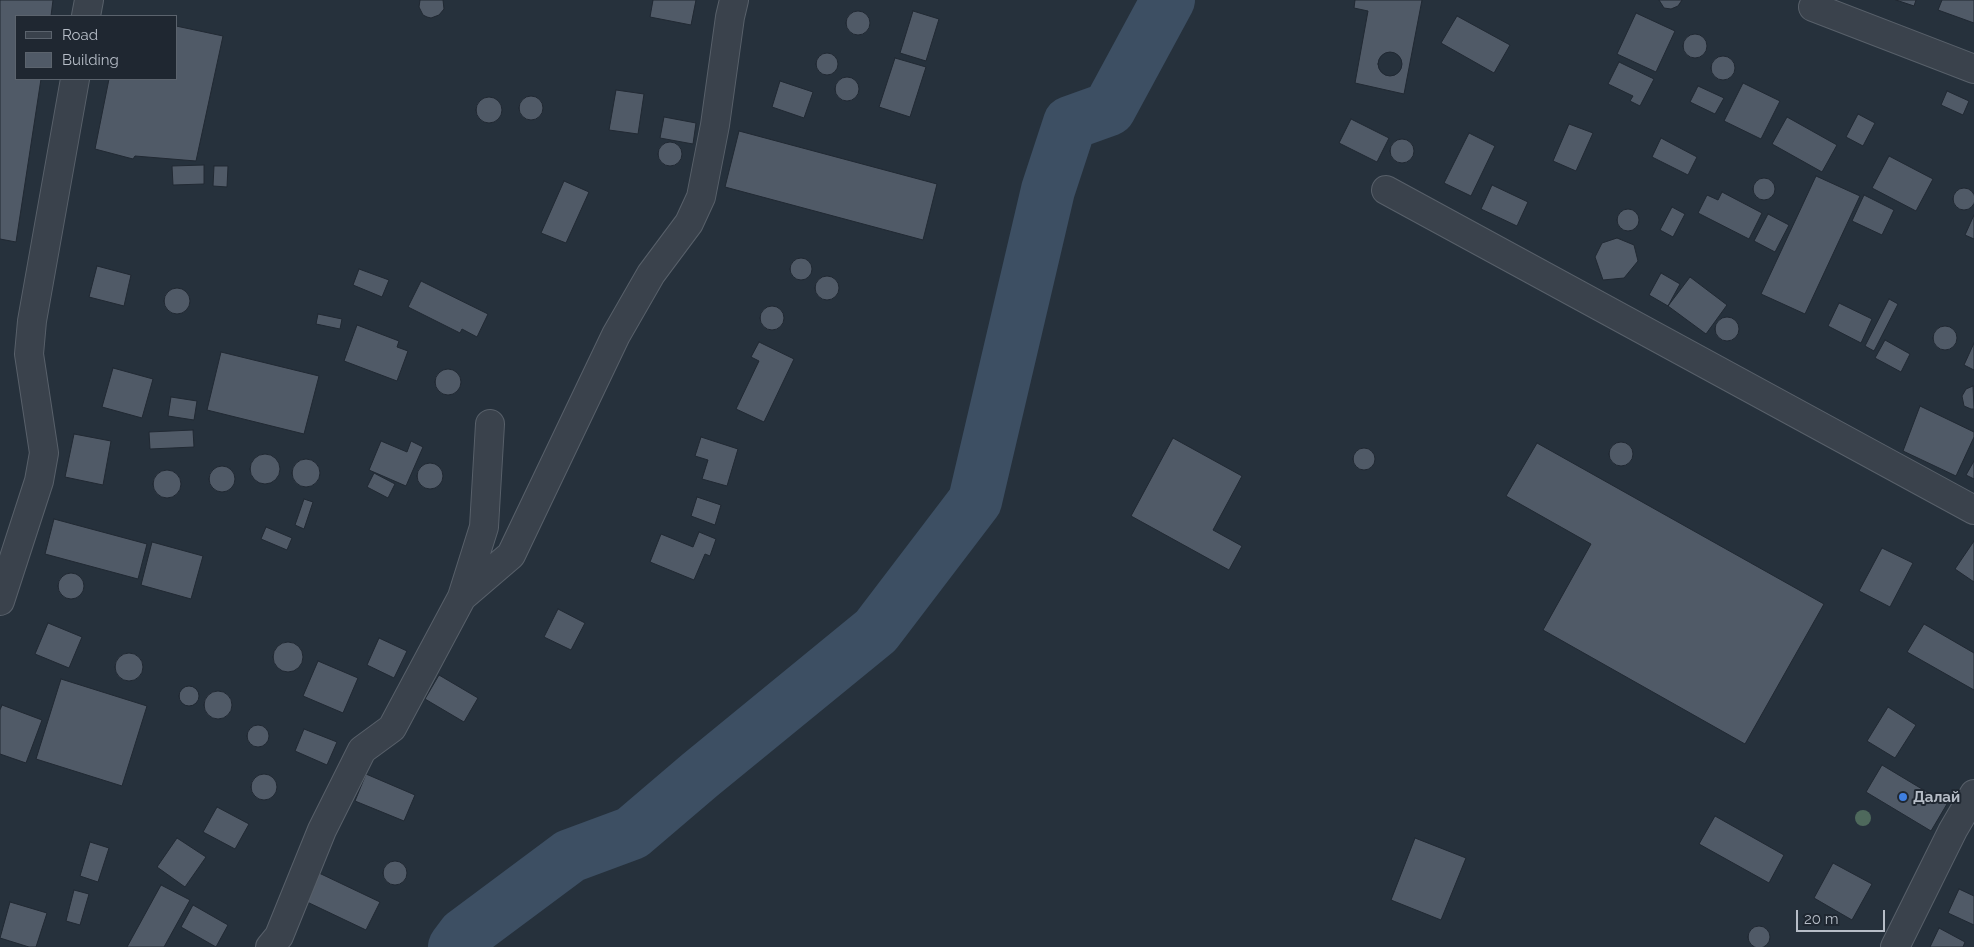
<!DOCTYPE html>
<html>
<head>
<meta charset="utf-8">
<style>
	body { margin:0 }
	#map { position:relative; width:1974px; height:947px; overflow:hidden; background:#26313c; font-family:Raleway,sans-serif }
	canvas { display:block }
	.legend { position:absolute; left:15px; top:15px; width:162px; height:65px; box-sizing:border-box; background:#1f2731; border:1px solid #5b636d; margin:0; padding:6px 9px; list-style:none; font-size:15px; color:#b6bdc7 }
	.legend li { display:flex; align-items:center; gap:10px; height:25px }
	.legend b { width:25px; border:1px solid #5b636d }
	.scale { position:absolute; left:1796px; top:910px; width:89px; height:22px; box-sizing:border-box; border:2px solid #b6bdc7; border-top:0; padding-left:6px; font-size:15px; line-height:18px; white-space:nowrap; color:#b6bdc7; -webkit-text-stroke:4px #1f2731; paint-order:stroke }
</style>
</head>
<body>
<div id="map">
<canvas width="1974" height="947"></canvas>
<ul class="legend">
<li><b style="height:6px;background:#3a424c"></b>Road</li>
<li><b style="height:14px;background:#505a67"></b>Building</li>
</ul>
<div class="scale">20 m</div>
</div>
<script>
const ctx = document.querySelector('canvas').getContext('2d');
ctx.lineJoin = 'round';
const toPath = rows => new Path2D(rows.map(r => 'M' + r).join(''));
function trace(path, color, width, dash) { ctx.strokeStyle = color; ctx.lineWidth = width; ctx.lineCap = dash ? 'butt' : 'round'; ctx.setLineDash(dash || []); ctx.stroke(path); }
function paint(path, color) { ctx.fillStyle = color; ctx.fill(path, 'evenodd'); }
function drawText(font, color, halo, rows, align = 'center') {
  ctx.font = font + ' Raleway,sans-serif'; ctx.lineWidth = 4; ctx.setLineDash([]); ctx.textBaseline = 'middle'; ctx.strokeStyle = halo; ctx.fillStyle = color; for (const [text, x, y, turn = 0] of rows) {
    ctx.save(); ctx.translate(x, y); ctx.rotate((+turn || 0) * Math.PI / 180); ctx.textAlign = isNaN(turn) ? turn : align; if (halo) ctx.strokeText(text, 0, 0); ctx.fillText(text, 0, 0); ctx.restore();
  }
}
const river = toPath([
	[455,947,464,935,570,856,632,833,700,775,876,631,975,501,1048,190,1070,123,1109,109,1168,0]
]);
const building = toPath([
	[0,0,53,0,51,16,16,16,16,79,41,79,16,242,0,239,0,0],
	[420,0,443,0,444,9,439,15,431,18,427,17,423,15,419,7,420,0],
	[653,0,696,0,691,25,650,17,653,0],
	[1355,0,1422,0,1404,94,1355,83,1368,11,1354,8,1355,0],
	[1659,0,1682,0,1678,6,1671,9,1664,8,1659,0],
	[1896,0,1916,0,1914,6,1896,0],
	[1942,0,1974,0,1974,23,1938,10,1942,0],
	[913,11,939,19,926,61,900,53,913,11],
	'846 23a12 12 0 1 1 24 0a12 12 0 1 1-24 0Z',
	[1636,13,1675,31,1656,72,1617,54,1636,13],
	[1457,16,1510,45,1494,73,1441,43,1457,16],
	[176,26,223,36,196,161,135,156,133,159,95,149,109,79,176,79,176,26],
	'1683 46a12 12 0 1 1 24 0a12 12 0 1 1-24 0Z',
	'1378 64a12 12 0 1 1 24 0a12 12 0 1 1-24 0Z',
	'816 64a11 11 0 1 1 22 0a11 11 0 1 1-22 0Z',
	'1711 68a12 12 0 1 1 24 0a12 12 0 1 1-24 0Z',
	[895,58,926,67,910,117,879,107,895,58],
	[1619,62,1654,79,1640,106,1630,101,1633,96,1608,84,1619,62],
	'835 89a12 12 0 1 1 24 0a12 12 0 1 1-24 0Z',
	[780,81,813,92,804,118,772,107,780,81],
	[1743,83,1780,101,1761,139,1724,121,1743,83],
	[1698,86,1724,98,1715,114,1690,102,1698,86],
	[616,90,644,94,638,134,609,130,616,90],
	[1947,91,1969,101,1963,115,1941,105,1947,91],
	'519 108a12 12 0 1 1 24 0a12 12 0 1 1-24 0Z',
	'476 110a13 13 0 1 1 26 0a13 13 0 1 1-26 0Z',
	[1858,114,1875,123,1863,146,1846,137,1858,114],
	[664,117,696,123,693,144,660,138,664,117],
	[1787,117,1837,145,1822,172,1772,144,1787,117],
	[1351,119,1389,138,1377,162,1339,143,1351,119],
	[1569,124,1593,133,1576,171,1553,161,1569,124],
	[739,131,937,184,923,240,725,187,739,131],
	[1469,133,1495,146,1471,196,1444,183,1469,133],
	[1661,138,1697,157,1688,175,1652,157,1661,138],
	'1390 151a12 12 0 1 1 24 0a12 12 0 1 1-24 0Z',
	'658 154a12 12 0 1 1 24 0a12 12 0 1 1-24 0Z',
	[1889,156,1933,179,1916,211,1872,188,1889,156],
	[204,165,204,184,173,185,172,166,204,165],
	[214,166,228,166,227,187,213,186,214,166],
	[1816,176,1860,196,1805,314,1761,294,1816,176],
	'1753 189a11 11 0 1 1 22 0a11 11 0 1 1-22 0Z',
	[564,181,589,192,566,243,541,233,564,181],
	[1492,185,1528,202,1517,226,1481,209,1492,185],
	'1953 199a11 11 0 1 1 22 0a11 11 0 1 1-22 0Z',
	[1722,192,1762,213,1749,239,1698,213,1707,195,1718,200,1722,192],
	[1864,195,1894,210,1882,235,1852,221,1864,195],
	[1672,207,1685,214,1673,237,1660,230,1672,207],
	'1617 220a11 11 0 1 1 22 0a11 11 0 1 1-22 0Z',
	[1768,214,1789,225,1775,252,1754,241,1768,214],
	[1974,215,1974,239,1965,235,1974,215],
	[1617,238,1634,245,1638,261,1624,278,1603,280,1595,257,1602,243,1617,238],
	'790 269a11 11 0 1 1 22 0a11 11 0 1 1-22 0Z',
	[97,266,131,275,124,306,89,297,97,266],
	[359,269,389,280,382,297,353,285,359,269],
	[1661,273,1680,284,1668,306,1649,295,1661,273],
	'815 288a12 12 0 1 1 24 0a12 12 0 1 1-24 0Z',
	[1690,277,1727,305,1706,334,1668,306,1690,277],
	[421,281,488,314,477,337,462,329,460,333,408,307,421,281],
	'164 301a13 13 0 1 1 26 0a13 13 0 1 1-26 0Z',
	[1889,299,1898,304,1874,351,1865,346,1889,299],
	[1839,303,1872,319,1861,343,1828,326,1839,303],
	'760 318a12 12 0 1 1 24 0a12 12 0 1 1-24 0Z',
	[318,314,342,319,340,329,316,324,318,314],
	'1715 329a12 12 0 1 1 24 0a12 12 0 1 1-24 0Z',
	[357,325,399,341,397,347,408,351,397,381,344,361,357,325],
	'1933 338a12 12 0 1 1 24 0a12 12 0 1 1-24 0Z',
	[1885,340,1910,354,1901,372,1875,358,1885,340],
	[759,342,794,359,764,422,736,409,759,361,751,357,759,342],
	[1974,343,1974,370,1964,365,1974,343],
	[221,352,319,376,304,434,207,410,221,352],
	[113,368,153,379,142,418,102,407,113,368],
	'435 382a13 13 0 1 1 26 0a13 13 0 1 1-26 0Z',
	[1973,386,1974,409,1971,409,1964,406,1962,396,1966,389,1973,386],
	[171,397,197,401,194,420,168,416,171,397],
	[1920,406,1974,432,1974,437,1956,476,1903,451,1920,406],
	[193,430,194,447,150,449,149,432,193,430],
	[74,434,111,441,103,485,65,477,74,434],
	[701,437,738,449,727,486,702,479,708,460,695,456,701,437],
	[1173,438,1242,476,1213,530,1242,546,1229,570,1131,516,1173,438],
	[381,441,407,452,411,441,423,447,406,486,369,470,381,441],
	'1609 454a12 12 0 1 1 24 0a12 12 0 1 1-24 0Z',
	[1537,443,1824,604,1745,744,1543,630,1591,544,1506,496,1537,443],
	'1353 459a11 11 0 1 1 22 0a11 11 0 1 1-22 0Z',
	'250 469a15 15 0 1 1 30 0a15 15 0 1 1-30 0Z',
	'292 473a14 14 0 1 1 28 0a14 14 0 1 1-28 0Z',
	[1974,461,1974,479,1966,475,1974,461],
	'417 476a13 13 0 1 1 26 0a13 13 0 1 1-26 0Z',
	'209 479a13 13 0 1 1 26 0a13 13 0 1 1-26 0Z',
	'153 484a14 14 0 1 1 28 0a14 14 0 1 1-28 0Z',
	[374,473,395,484,388,498,367,487,374,473],
	[697,497,721,505,715,525,691,516,697,497],
	[304,499,313,502,304,529,295,525,304,499],
	[54,519,147,544,138,579,45,554,54,519],
	[266,527,292,538,287,550,261,539,266,527],
	[699,532,716,539,710,556,705,554,694,580,650,562,661,534,693,547,699,532],
	[1974,541,1974,582,1955,569,1974,541],
	[152,542,203,556,191,599,141,585,152,542],
	[1882,548,1913,563,1890,607,1859,591,1882,548],
	'58 586a13 13 0 1 1 26 0a13 13 0 1 1-26 0Z',
	[558,609,585,623,571,650,544,637,558,609],
	[48,623,82,637,69,668,35,654,48,623],
	[1924,624,1974,653,1974,690,1907,652,1924,624],
	[379,638,407,651,394,678,367,665,379,638],
	'273 657a15 15 0 1 1 30 0a15 15 0 1 1-30 0Z',
	'115 667a14 14 0 1 1 28 0a14 14 0 1 1-28 0Z',
	[318,661,358,678,343,713,303,696,318,661],
	[439,675,478,698,464,722,425,699,439,675],
	[61,679,147,706,122,786,36,759,61,679],
	'179 696a10 10 0 1 1 20 0a10 10 0 1 1-20 0Z',
	'204 705a14 14 0 1 1 28 0a14 14 0 1 1-28 0Z',
	[2,705,42,720,26,763,0,754,0,710,2,705],
	[1888,707,1916,725,1895,758,1867,741,1888,707],
	'247 736a11 11 0 1 1 22 0a11 11 0 1 1-22 0Z',
	[304,729,337,742,327,765,295,751,304,729],
	[1882,765,1947,804,1931,831,1866,792,1882,765],
	'251 787a13 13 0 1 1 26 0a13 13 0 1 1-26 0Z',
	[366,774,415,795,404,821,355,801,366,774],
	[217,807,249,824,235,849,203,832,217,807],
	[1715,816,1784,855,1769,883,1699,844,1715,816],
	[177,838,206,857,185,887,157,867,177,838],
	[1415,838,1466,858,1441,920,1391,900,1415,838],
	[90,842,109,848,98,882,80,876,90,842],
	'383 873a12 12 0 1 1 24 0a12 12 0 1 1-24 0Z',
	[1833,863,1872,884,1852,920,1814,898,1833,863],
	[319,873,380,902,366,930,305,901,319,873],
	[161,885,190,900,164,947,127,947,161,885],
	[1959,889,1974,896,1974,925,1948,913,1959,889],
	[74,890,89,894,80,925,66,921,74,890],
	[10,902,47,913,36,947,29,947,0,938,10,902],
	[193,905,228,925,216,947,181,927,193,905],
	'1748 937a11 11 0 1 1 22 0a11 11 0 1 1-22 0Z',
	[1939,928,1965,942,1963,947,1930,947,1939,928]
]);
const street = toPath([
	[1813,7,1974,69],
	[86,16,89,0],
	[1386,190,1974,510],
	[462,597,511,555,616,335,651,274,689,223,701,197,715,125,730,17,734,0],
	[0,601,39,481,44,453,29,354,32,321,75,79],
	[270,947,279,936,322,830,362,750,392,728,462,597,484,527,490,424],
	[1895,947,1953,830,1974,794]
]);
const trees = [
	[1863,818]
];
const markers = [
	[1903,797,5,"#3f7fe0"]
];
const poiNames = [
	["Далай",1913,797]
];
trace(river, '#3d4f63', 54);
paint(building, '#505a67');
trace(building, '#212933', 1);
trace(street, '#58606a', 30);
trace(street, '#3a424c', 28);
ctx.fillStyle = '#4e695c';
for (const [x, y] of trees) { ctx.beginPath(); ctx.arc(x, y, 8, 0, 2 * Math.PI); ctx.fill(); }
for (const [x, y, r, color] of markers) { const dot = new Path2D(); dot.arc(x, y, r, 0, 2 * Math.PI); ctx.fillStyle = color; ctx.fill(dot); trace(dot, '#1f2731', 2); }
drawText('bold 15px', '#b6bdc7', '#1f2731', poiNames, 'left');
</script>
</body>
</html>
